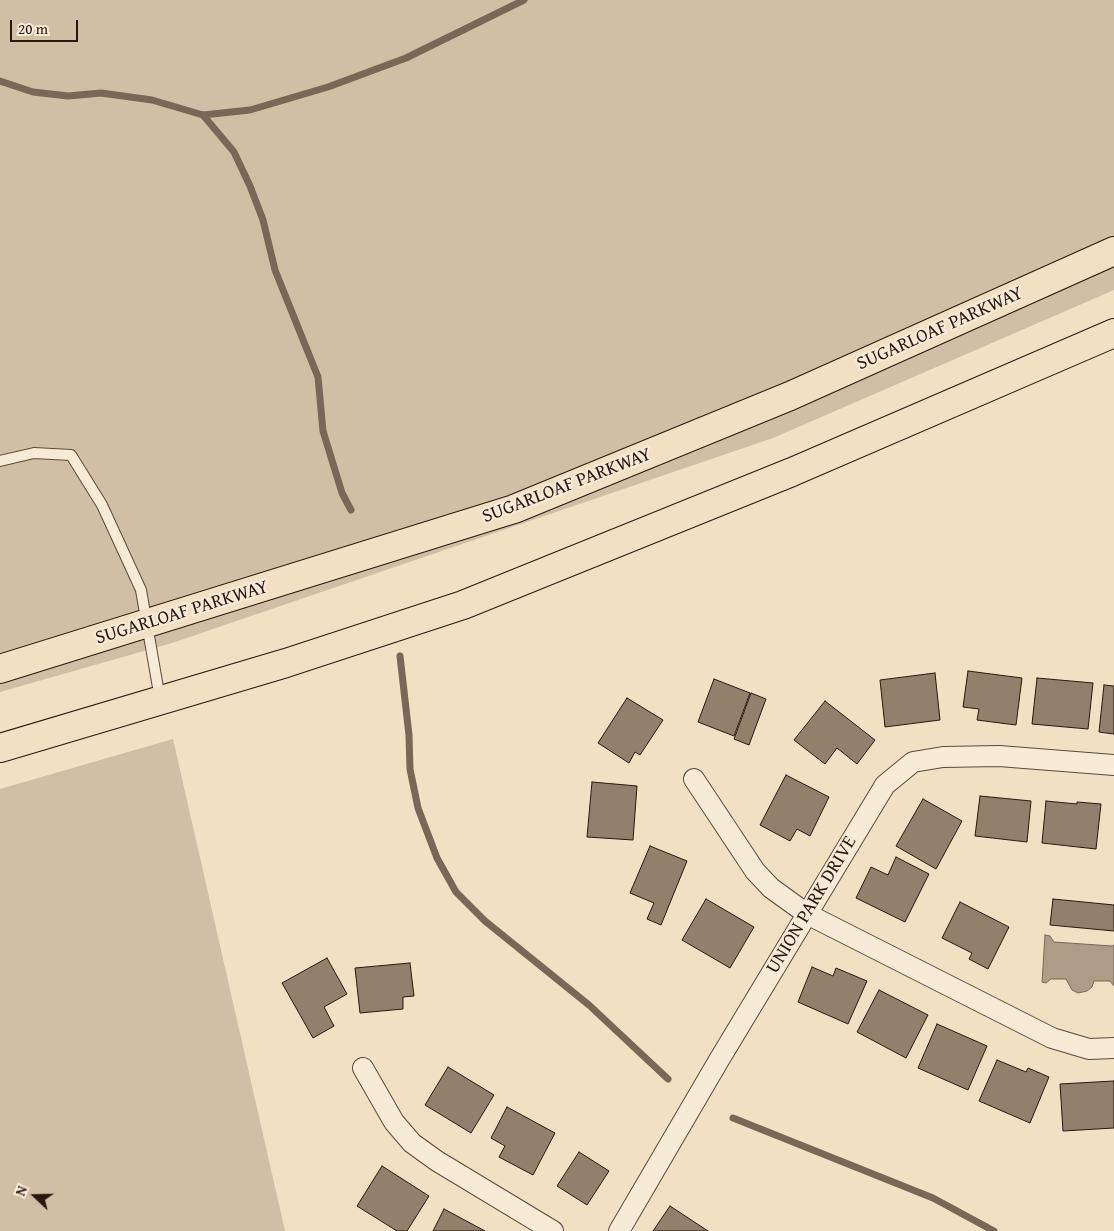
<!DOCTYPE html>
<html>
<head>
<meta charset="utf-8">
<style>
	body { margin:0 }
	#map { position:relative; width:1114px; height:1231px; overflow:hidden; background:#f2e0c3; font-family:"Gentium Book Plus",serif }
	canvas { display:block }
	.north { position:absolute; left:10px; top:1171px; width:50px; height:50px; -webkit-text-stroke:4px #f7ebd8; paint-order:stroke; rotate:291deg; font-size:14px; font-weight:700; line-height:20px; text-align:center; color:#2b1710 }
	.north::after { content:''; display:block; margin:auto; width:18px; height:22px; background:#2b1710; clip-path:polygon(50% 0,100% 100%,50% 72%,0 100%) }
	.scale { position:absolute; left:10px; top:20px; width:68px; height:22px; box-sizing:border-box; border:2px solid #2b1710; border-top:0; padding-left:6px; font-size:15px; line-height:18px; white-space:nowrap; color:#2b1710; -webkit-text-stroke:4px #f7ebd8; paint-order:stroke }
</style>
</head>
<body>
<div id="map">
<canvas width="1114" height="1231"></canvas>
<div class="north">N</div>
<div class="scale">20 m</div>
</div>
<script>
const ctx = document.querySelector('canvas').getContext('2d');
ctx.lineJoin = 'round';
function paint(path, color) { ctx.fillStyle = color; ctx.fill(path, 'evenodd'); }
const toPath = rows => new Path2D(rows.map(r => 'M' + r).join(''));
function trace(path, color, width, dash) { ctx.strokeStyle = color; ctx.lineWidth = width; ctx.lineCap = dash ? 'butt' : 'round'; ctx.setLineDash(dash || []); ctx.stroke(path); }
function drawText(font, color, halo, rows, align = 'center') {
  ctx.font = font + ' "Gentium Book Plus",serif'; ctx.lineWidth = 4.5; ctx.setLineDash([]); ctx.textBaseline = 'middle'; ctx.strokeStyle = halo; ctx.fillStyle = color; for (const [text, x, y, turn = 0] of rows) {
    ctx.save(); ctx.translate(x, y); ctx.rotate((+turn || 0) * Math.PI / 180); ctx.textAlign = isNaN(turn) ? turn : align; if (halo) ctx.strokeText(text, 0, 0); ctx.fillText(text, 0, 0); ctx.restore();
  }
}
const green = toPath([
	[0,0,1114,0,1114,290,773,438,172,643,0,692],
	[173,739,285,1231,0,1231,0,789]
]);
const water = toPath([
	[1045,935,1050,936,1054,942,1112,946,1114,945,1114,986,1110,981,1094,981,1092,987,1087,991,1078,993,1072,990,1066,979,1051,979,1046,983,1042,982,1045,935]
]);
const stream = toPath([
	[0,81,33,92,68,96,101,93,152,100,203,115,250,110,328,87,406,58,524,0],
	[203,115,234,152,250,186,263,220,275,270,318,377,323,431,342,493,351,510],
	[400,656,409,735,410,769,418,808,437,858,456,892,485,921,589,1005,668,1079],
	[733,1118,933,1198,994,1231]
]);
const building = toPath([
	[968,671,1022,678,1016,725,977,720,979,709,963,707,968,671],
	[935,673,940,720,885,727,880,680,935,673],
	[1037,678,1093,683,1088,729,1032,724,1037,678],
	[714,679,750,693,734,736,698,722,714,679],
	[1104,685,1114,686,1114,734,1099,732,1104,685],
	[751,693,766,699,749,745,734,739,751,693],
	[627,698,663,720,640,755,635,752,629,763,598,743,627,698],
	[825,701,875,740,857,764,837,748,825,764,794,740,825,701],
	[786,775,829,797,810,836,797,829,790,841,760,825,786,775],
	[592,782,637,786,633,840,587,837,592,782],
	[980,796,1031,801,1027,842,975,836,980,796],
	[923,799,962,821,936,869,896,846,923,799],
	[1046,801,1077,804,1077,802,1101,804,1096,849,1042,843,1046,801],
	[650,846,687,861,661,925,647,919,654,903,630,893,650,846],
	[896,857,929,874,905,922,856,898,871,867,888,875,896,857],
	[706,899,754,927,730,968,682,940,706,899],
	[1053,899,1114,905,1114,931,1050,925,1053,899],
	[960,902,1009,927,988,969,969,959,972,953,942,938,960,902],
	[327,958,347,994,324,1007,334,1026,313,1038,282,983,327,958],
	[410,963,414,996,403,997,403,1009,360,1013,355,968,410,963],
	[812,967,833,976,836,968,867,981,848,1024,798,1002,812,967],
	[879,990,928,1015,906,1058,857,1032,879,990],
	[937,1024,987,1046,968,1090,918,1068,937,1024],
	[997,1060,1026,1072,1028,1068,1049,1077,1030,1123,979,1101,997,1060],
	[448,1067,494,1095,471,1133,425,1105,448,1067],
	[1114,1081,1114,1128,1063,1131,1060,1084,1114,1081],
	[507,1107,555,1133,533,1175,499,1157,505,1146,491,1138,507,1107],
	[579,1152,609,1171,587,1205,557,1186,579,1152],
	[382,1166,429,1196,407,1231,397,1231,357,1206,382,1166],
	[670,1206,708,1231,653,1231,670,1206],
	[444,1209,485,1231,433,1231,444,1209]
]);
const lane = toPath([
	[0,461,34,453,71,455,102,505,141,590,160,699]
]);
const street = toPath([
	[694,779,755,871,771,888,807,914,1052,1038,1089,1049,1114,1048],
	[363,1068,394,1122,412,1143,437,1161,553,1231],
	[619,1231,719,1060,885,785,913,762,943,757,999,756,1114,765]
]);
const primary = toPath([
	[0,669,514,509,790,396,1114,251],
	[0,748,286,663,463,605,792,472,1114,333]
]);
const streetNames = [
	["SUGARLOAF PARKWAY",940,329,-24],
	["SUGARLOAF PARKWAY",567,486,-21],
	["SUGARLOAF PARKWAY",182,613,-17],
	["UNION PARK DRIVE",812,905,-59]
];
paint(green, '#d0bea5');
paint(water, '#ae9c86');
trace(water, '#7a6757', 1);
trace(stream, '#7a6757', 7);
paint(building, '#92806d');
trace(building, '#2b1710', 1);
trace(lane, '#5d493d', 12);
trace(street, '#5d493d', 22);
trace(primary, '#2b1710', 30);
trace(lane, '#f7ebd8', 10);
trace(street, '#f7ebd8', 20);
trace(primary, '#f2e0c3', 28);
drawText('19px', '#2b1710', '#f7ebd8', streetNames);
</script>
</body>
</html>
